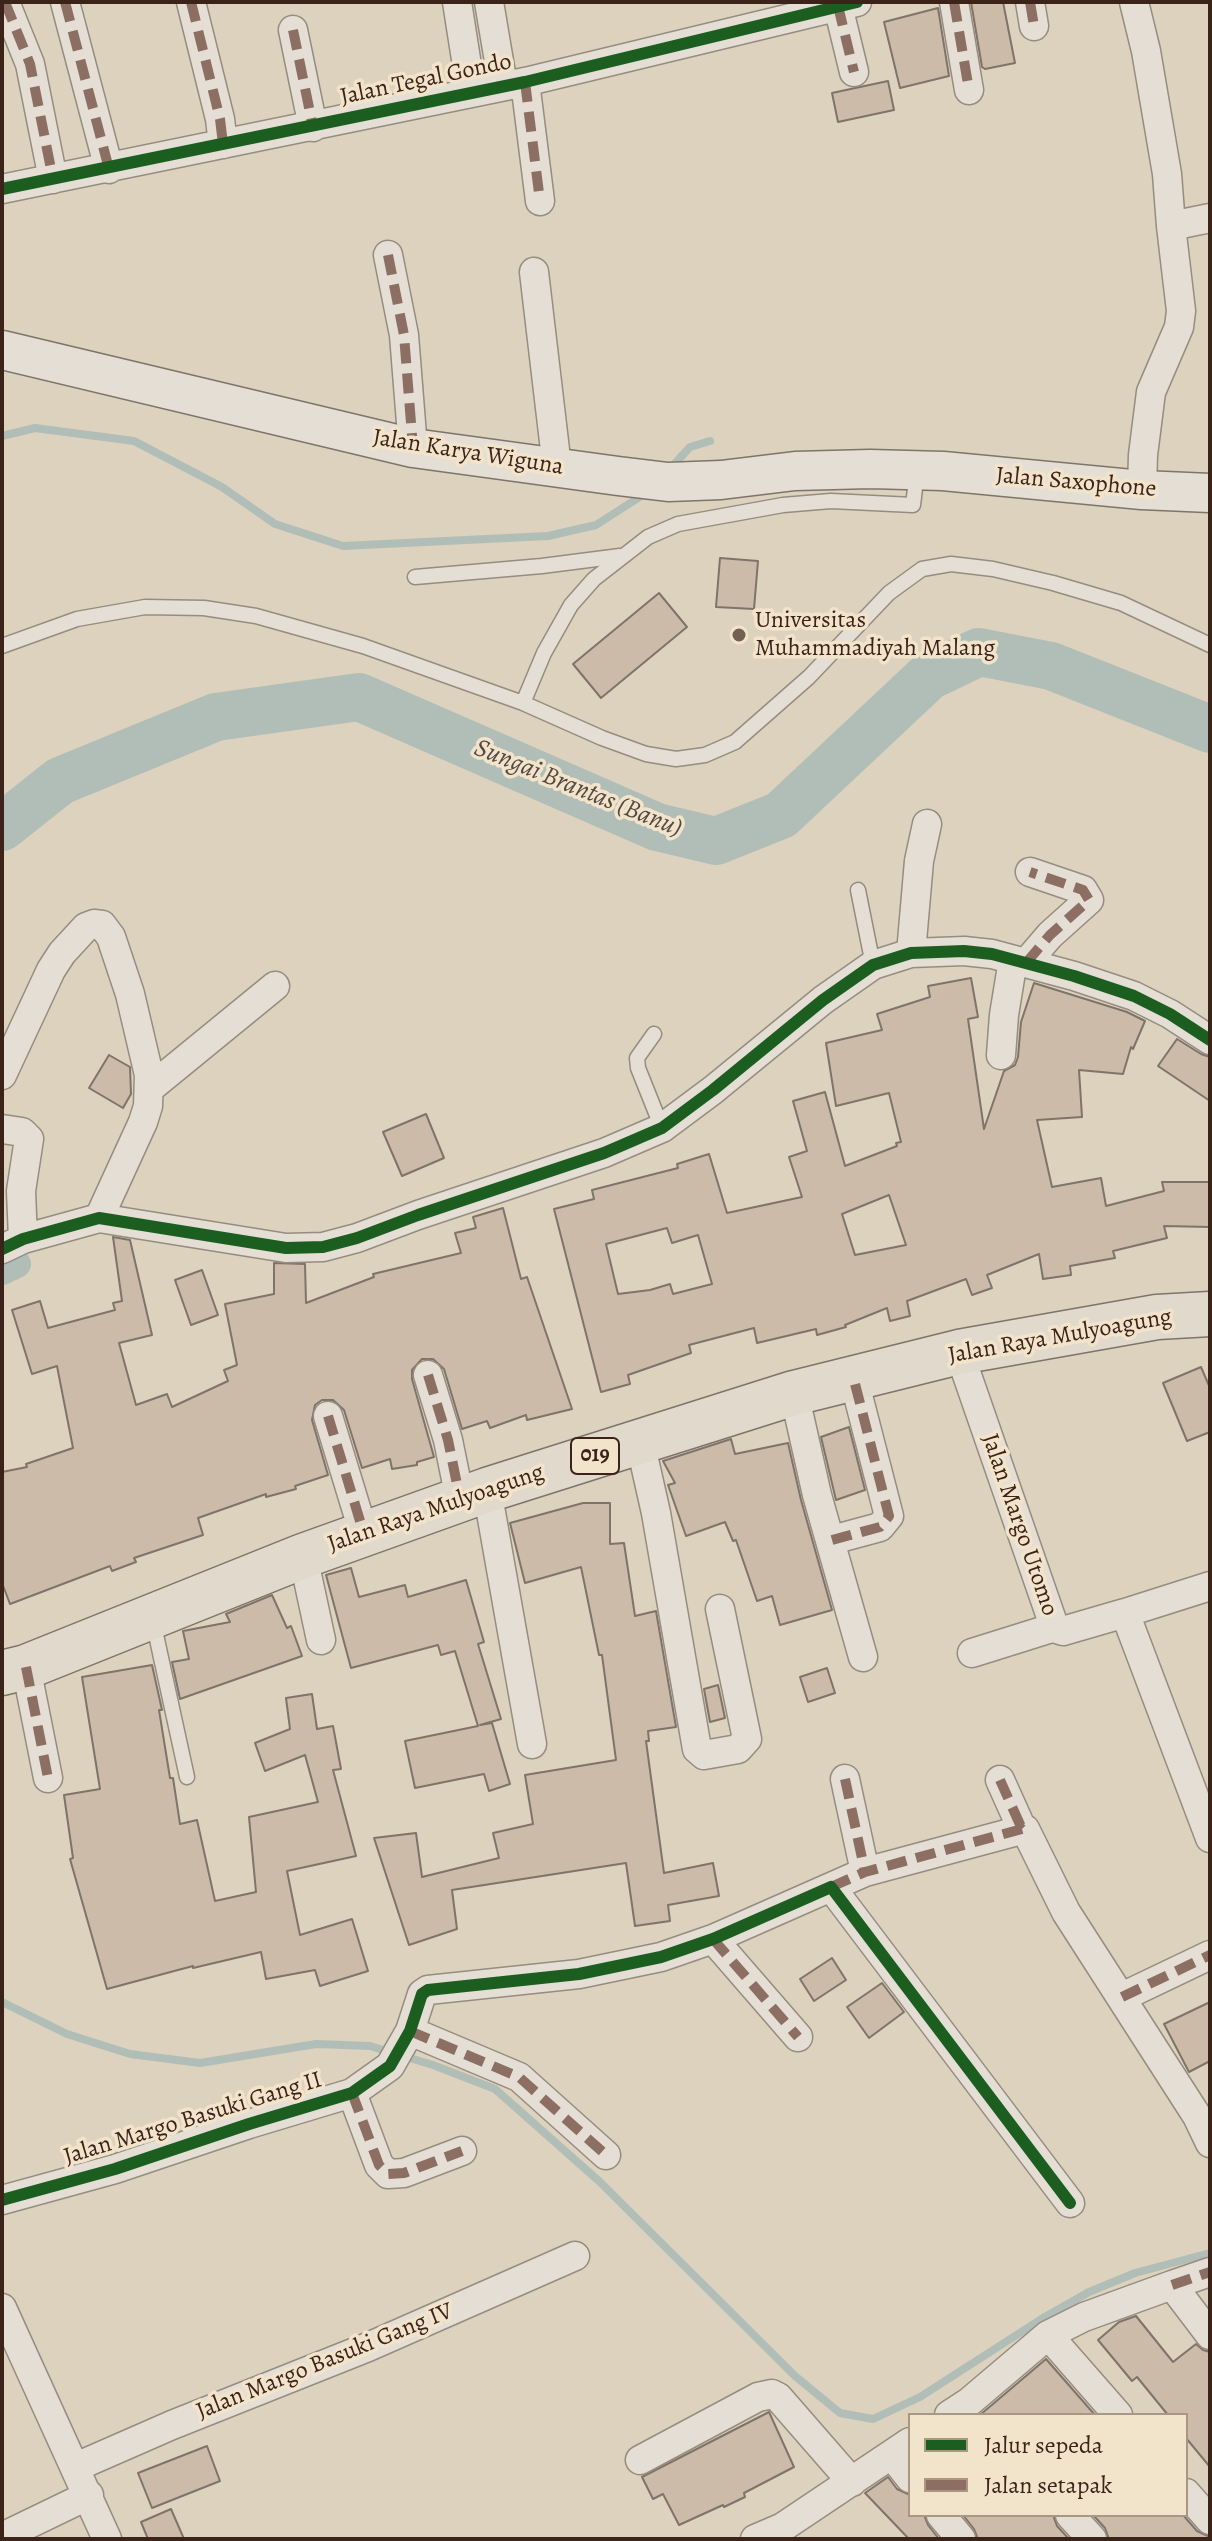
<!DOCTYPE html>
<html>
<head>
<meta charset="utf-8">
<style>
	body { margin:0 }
	#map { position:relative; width:1212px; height:2541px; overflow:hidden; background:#ddd2bd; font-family:Alegreya,serif }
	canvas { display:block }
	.frame { position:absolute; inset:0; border:4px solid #3c231a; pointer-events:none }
	.legend { position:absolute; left:908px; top:2413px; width:280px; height:104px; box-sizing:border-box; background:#f2e4cb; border:2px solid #a99784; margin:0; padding:10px 14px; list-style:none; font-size:24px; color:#3c231a }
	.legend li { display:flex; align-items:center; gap:16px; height:40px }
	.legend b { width:40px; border:2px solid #a99784 }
</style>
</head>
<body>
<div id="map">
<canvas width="1212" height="2541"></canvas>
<div class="frame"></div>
<ul class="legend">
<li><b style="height:10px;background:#1b5e20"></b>Jalur sepeda</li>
<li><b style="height:10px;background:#8d6e63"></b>Jalan setapak</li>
</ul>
</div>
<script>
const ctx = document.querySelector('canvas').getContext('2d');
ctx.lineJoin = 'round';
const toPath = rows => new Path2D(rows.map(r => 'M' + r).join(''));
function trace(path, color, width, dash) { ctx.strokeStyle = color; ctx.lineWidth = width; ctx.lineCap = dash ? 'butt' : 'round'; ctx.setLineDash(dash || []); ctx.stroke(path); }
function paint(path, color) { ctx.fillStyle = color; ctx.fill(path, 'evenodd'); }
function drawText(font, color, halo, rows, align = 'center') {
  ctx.font = font + ' Alegreya,serif'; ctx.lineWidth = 7; ctx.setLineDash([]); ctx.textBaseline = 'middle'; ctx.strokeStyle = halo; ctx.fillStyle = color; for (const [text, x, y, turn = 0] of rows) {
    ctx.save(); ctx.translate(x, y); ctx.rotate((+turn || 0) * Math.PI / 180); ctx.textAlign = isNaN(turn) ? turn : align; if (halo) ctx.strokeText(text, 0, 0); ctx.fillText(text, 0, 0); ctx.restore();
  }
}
const stream = toPath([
	[2,436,35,428,134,441,222,487,275,524,343,546,548,536,596,525,649,491],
	[669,470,690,447,710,441],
	[2,2002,67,2034,130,2054,200,2063,316,2044,370,2046,433,2065,495,2089,600,2182,795,2376,840,2413,873,2419,920,2397,1043,2318,1089,2292,1135,2273,1210,2253]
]);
const canal = toPath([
	[2,1271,17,1264]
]);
const river = toPath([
	[2,827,60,781,216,717,359,697,657,827,716,841,781,815,929,676,979,652,1051,666,1210,729]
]);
const building = toPath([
	[971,2,1003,2,1015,63,985,69,982,67,971,2],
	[938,8,949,76,900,88,884,22,938,8],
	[888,81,894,110,838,122,832,93,888,81],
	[720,558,758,561,754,609,716,607,720,558],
	[659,593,687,627,601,698,573,664,659,593],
	[971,978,978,1017,968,1019,984,1129,1004,1071,1015,1065,1018,1057,1021,1022,1034,983,1127,1012,1145,1021,1133,1049,1131,1047,1123,1074,1079,1070,1082,1117,1037,1120,1052,1187,1101,1178,1106,1206,1164,1191,1162,1182,1210,1182,1210,1227,1164,1226,1167,1238,1113,1251,1115,1258,1070,1266,1071,1275,1043,1279,1039,1254,987,1275,992,1288,972,1295,966,1279,907,1301,910,1316,890,1321,887,1308,845,1325,846,1327,817,1335,816,1329,757,1343,754,1328,689,1345,691,1353,628,1375,630,1384,601,1392,554,1209,594,1199,592,1190,678,1168,677,1164,709,1154,727,1213,802,1197,789,1157,807,1151,793,1101,825,1092,845,1166,897,1146,896,1143,901,1142,889,1093,836,1106,826,1043,882,1030,877,1014,930,997,928,986,971,978],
	[889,1195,906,1245,855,1255,842,1214,889,1195],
	[667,1228,672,1243,698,1235,712,1284,673,1294,670,1284,650,1290,618,1294,606,1244,667,1228],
	[1177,1039,1201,1054,1210,1057,1210,1101,1158,1066,1177,1039],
	[109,1055,130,1067,131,1094,123,1108,89,1088,109,1055],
	[426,1114,444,1158,402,1176,383,1132,426,1114],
	[503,1208,521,1279,527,1277,572,1409,527,1420,526,1415,490,1428,487,1421,462,1429,444,1369,433,1359,422,1359,412,1370,412,1379,434,1457,417,1462,417,1465,392,1469,390,1459,362,1468,344,1410,333,1400,322,1400,315,1405,312,1420,328,1475,295,1486,296,1489,266,1497,266,1494,198,1518,203,1535,134,1558,136,1562,112,1571,110,1566,10,1604,2,1583,2,1472,27,1467,26,1464,73,1448,57,1366,32,1374,12,1310,40,1301,48,1328,115,1310,113,1303,122,1301,113,1237,130,1240,152,1335,119,1343,136,1405,167,1394,172,1407,228,1381,224,1370,237,1365,225,1304,274,1294,274,1263,305,1264,306,1303,374,1277,373,1274,461,1253,455,1233,476,1228,473,1217,503,1208],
	[202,1270,218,1315,191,1325,175,1280,202,1270],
	[1201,1367,1210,1388,1210,1432,1187,1441,1163,1383,1201,1367],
	[849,1427,865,1490,836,1500,821,1437,849,1427],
	[731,1439,735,1454,788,1443,801,1500,832,1610,780,1625,772,1596,757,1601,736,1540,733,1541,725,1522,686,1536,668,1485,675,1483,663,1461,731,1439],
	[583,1503,610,1503,610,1544,624,1543,635,1616,656,1611,676,1727,648,1731,649,1741,646,1741,664,1873,713,1863,719,1896,668,1905,670,1921,635,1926,626,1863,452,1890,457,1929,409,1945,374,1838,416,1833,422,1877,499,1858,493,1833,533,1824,525,1775,616,1760,602,1655,599,1655,581,1567,525,1583,510,1523,583,1503],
	[351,1568,359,1597,405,1585,408,1597,466,1580,484,1642,478,1644,501,1719,480,1725,492,1723,510,1784,489,1791,484,1774,415,1788,405,1741,478,1726,455,1651,441,1655,438,1645,351,1668,326,1575,351,1568],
	[272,1595,287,1628,291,1626,302,1656,180,1699,172,1662,189,1659,183,1631,230,1622,226,1614,272,1595],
	[152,1665,162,1710,159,1710,170,1778,173,1778,180,1824,197,1820,215,1901,256,1892,249,1817,318,1802,305,1755,265,1771,255,1743,290,1729,286,1698,312,1694,317,1729,333,1726,341,1769,333,1770,356,1856,287,1871,300,1935,352,1919,368,1971,320,1986,315,1970,266,1979,261,1952,193,1968,193,1966,107,1989,70,1859,73,1858,64,1795,100,1789,82,1677,152,1665],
	[827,1668,835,1693,808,1702,800,1677,827,1668],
	[718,1685,725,1718,710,1722,704,1689,718,1685],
	[832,1958,846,1980,814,2001,800,1979,832,1958],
	[882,1983,904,2012,869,2038,847,2007,882,1983],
	[1210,2002,1210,2061,1189,2072,1164,2024,1210,2002],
	[1136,2316,1173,2362,1196,2344,1203,2350,1210,2352,1210,2467,1186,2438,1186,2415,1168,2415,1137,2377,1132,2381,1098,2340,1119,2322,1136,2316],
	[1046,2359,1095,2415,980,2415,1046,2359],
	[769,2412,794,2467,744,2493,745,2497,724,2507,723,2505,679,2525,663,2494,653,2499,642,2477,769,2412],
	[207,2446,220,2481,152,2508,138,2473,207,2446],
	[888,2477,897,2489,910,2495,910,2515,924,2515,928,2525,939,2539,909,2539,865,2493,888,2477],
	[171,2509,184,2539,148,2539,141,2522,171,2509],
	[963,2515,1053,2515,1057,2526,1069,2539,978,2539,974,2529,963,2515],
	[1093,2515,1183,2515,1197,2531,1210,2537,1210,2539,1109,2539,1105,2528,1093,2515]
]);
const service = toPath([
	[415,577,542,566,620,556],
	[2,646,77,619,145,607,204,608,256,616,363,646,523,703,602,738,646,754,676,759,705,755,735,742,809,677,889,593,922,569,951,564,993,569,1053,583,1121,603,1210,645],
	[523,703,544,653,571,605,594,579,648,537,678,524,783,505,831,501,913,505,917,472],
	[858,890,873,965],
	[654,1034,637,1058,638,1068,662,1128],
	[153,1621,187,1777]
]);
const minor = toPath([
	[5,2,30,64,53,179],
	[65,2,109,169],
	[191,2,220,119,223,144],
	[457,2,471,91],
	[489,2,503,85],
	[954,2,969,90],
	[1030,2,1034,26],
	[1134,2,1146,51,1167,174,1171,226,1210,218],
	[838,6,854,72],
	[293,30,313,127],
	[525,82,540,201],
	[2,189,525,82,857,2],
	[388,255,404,335,413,448],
	[534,272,557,467],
	[1142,490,1143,455,1151,392,1179,327,1181,311,1171,226],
	[911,953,919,861,927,824],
	[1026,963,1050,935,1089,900,1083,890,1030,872],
	[1001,1055,1004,1015,1013,960],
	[2,1075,51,970,62,953,86,927,94,924,102,925,111,937,130,994,149,1075,148,1106,143,1122,99,1218],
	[149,1089,275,986],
	[2,1129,22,1132,29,1139,21,1191,23,1239],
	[2,1249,23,1239,99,1218,286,1248,323,1247,357,1238,418,1215,604,1153,662,1128,713,1090,823,1000,873,965,911,953,964,951,992,954,1074,976,1134,996,1170,1014,1210,1040],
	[959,1352,1053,1623,1057,1629,1063,1631,1125,1613,1210,1838],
	[428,1375,448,1440,460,1499],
	[794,1393,817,1495,863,1657],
	[328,1416,364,1534],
	[640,1442,656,1513,697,1749,704,1755,738,1749,747,1739,720,1609],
	[487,1490,532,1744],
	[832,1540,880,1527,889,1516,854,1380],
	[303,1556,321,1640],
	[1125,1613,1210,1586],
	[972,1653,1055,1627],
	[26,1667,48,1778],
	[845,1779,865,1872],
	[1000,1780,1022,1829],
	[831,1887,865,1872,1025,1829,1066,1912,1197,2116,1210,2143],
	[713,1939,798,2037],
	[1122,1997,1210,1955],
	[410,2031,519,2077,606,2155],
	[352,2093,379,2165,388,2174,404,2173,462,2151],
	[2,2200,115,2169,249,2124,352,2093,390,2066,410,2031,422,1994,428,1990,579,1974,661,1957,713,1939,831,1887,1070,2203],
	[1172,2285,1210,2272],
	[2,2308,107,2539],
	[1048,2335,1118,2415],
	[949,2415,969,2402,1048,2335,1084,2317,1172,2285,1210,2335],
	[892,2455,910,2478],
	[640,2460,758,2397,772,2394,778,2397,852,2482],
	[76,2467,172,2425,368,2347,575,2256],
	[1186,2493,1210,2520],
	[941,2515,961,2539],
	[1070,2515,1092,2539],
	[2,2537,89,2495],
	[755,2539,783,2527,910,2442]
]);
const secondary = toPath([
	[2,350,413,448,618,476,668,482,721,480,795,471,870,469,943,471,1142,490,1210,493]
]);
const primary = toPath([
	[2,1673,26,1667,303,1556,487,1490,794,1393,959,1352,1157,1317,1210,1314]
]);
const quiet = toPath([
	[5,2,30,64,53,179],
	[65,2,109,169],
	[191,2,220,119,223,144],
	[954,2,969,90],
	[1030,2,1034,26],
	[838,6,854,72],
	[293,30,313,127],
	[525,82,540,201],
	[388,255,404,335,413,448],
	[1026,963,1050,935,1089,900,1083,890,1030,872],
	[428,1375,448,1440,460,1499],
	[328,1416,364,1534],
	[832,1540,880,1527,889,1516,854,1380],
	[26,1667,48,1778],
	[845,1779,865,1872],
	[1000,1780,1022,1829],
	[831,1887,865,1872,1022,1829,1028,1835],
	[713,1939,798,2037],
	[1122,1997,1210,1955],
	[410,2031,519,2077,606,2155],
	[352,2093,379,2165,388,2174,404,2173,462,2151],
	[1172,2285,1210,2272]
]);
const cycleway = toPath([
	[2,189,525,82,857,2],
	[2,1249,23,1239,99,1218,286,1248,323,1247,357,1238,418,1215,604,1153,662,1128,713,1090,823,1000,873,965,911,953,964,951,992,954,1074,976,1134,996,1170,1014,1210,1040],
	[2,2200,115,2169,249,2124,352,2093,390,2066,410,2031,422,1994,428,1990,579,1974,661,1957,713,1939,831,1887,1070,2203]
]);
const markers = [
	[739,635,8,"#746053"]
];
const shields = [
	[595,1456,48]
];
const shieldNames = [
	["019",595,1456]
];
const streetNames = [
	["Jalan Tegal Gondo",426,80,-12],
	["Jalan Karya Wiguna",468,453,9],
	["Jalan Saxophone",1076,483,5],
	["Jalan Raya Mulyoagung",1060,1337,-10],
	["Jalan Raya Mulyoagung",436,1509,-19],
	["Jalan Margo Utomo",1019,1525,71],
	["Jalan Margo Basuki Gang II",193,2119,-17],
	["Jalan Margo Basuki Gang IV",325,2362,-22]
];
const poiNames = [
	["Universitas",755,621],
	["Muhammadiyah Malang",755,649]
];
const waterNames = [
	["Sungai Brantas (Banu)",578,789,22]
];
trace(stream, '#b0beb7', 8);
trace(canal, '#b0beb7', 28);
trace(river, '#b0beb7', 48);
paint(building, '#cdbba9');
trace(building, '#7e7469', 2);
trace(service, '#968c7f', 17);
trace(minor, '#968c7f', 31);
trace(secondary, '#7e7469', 41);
trace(primary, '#7e7469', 47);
trace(service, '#e4ded4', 14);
trace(minor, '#e4ded4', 28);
trace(secondary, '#e4ded4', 38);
trace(primary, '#e0d9cc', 44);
trace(quiet, '#8d6e63', 10, [20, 10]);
trace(cycleway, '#1b5e20', 12);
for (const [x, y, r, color] of markers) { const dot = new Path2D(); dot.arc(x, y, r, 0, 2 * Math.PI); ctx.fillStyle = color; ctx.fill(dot); trace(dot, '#f2e4cb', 3); }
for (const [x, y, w] of shields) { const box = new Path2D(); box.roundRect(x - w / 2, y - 18, w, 36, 6); ctx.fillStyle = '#f2e4cb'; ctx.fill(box); trace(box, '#3c231a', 2); }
drawText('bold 22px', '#3c231a', null, shieldNames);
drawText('24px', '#3c231a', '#f2e4cb', streetNames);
drawText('24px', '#3c231a', '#f2e4cb', poiNames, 'left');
drawText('italic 26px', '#544841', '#f2e4cb', waterNames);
</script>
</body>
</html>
